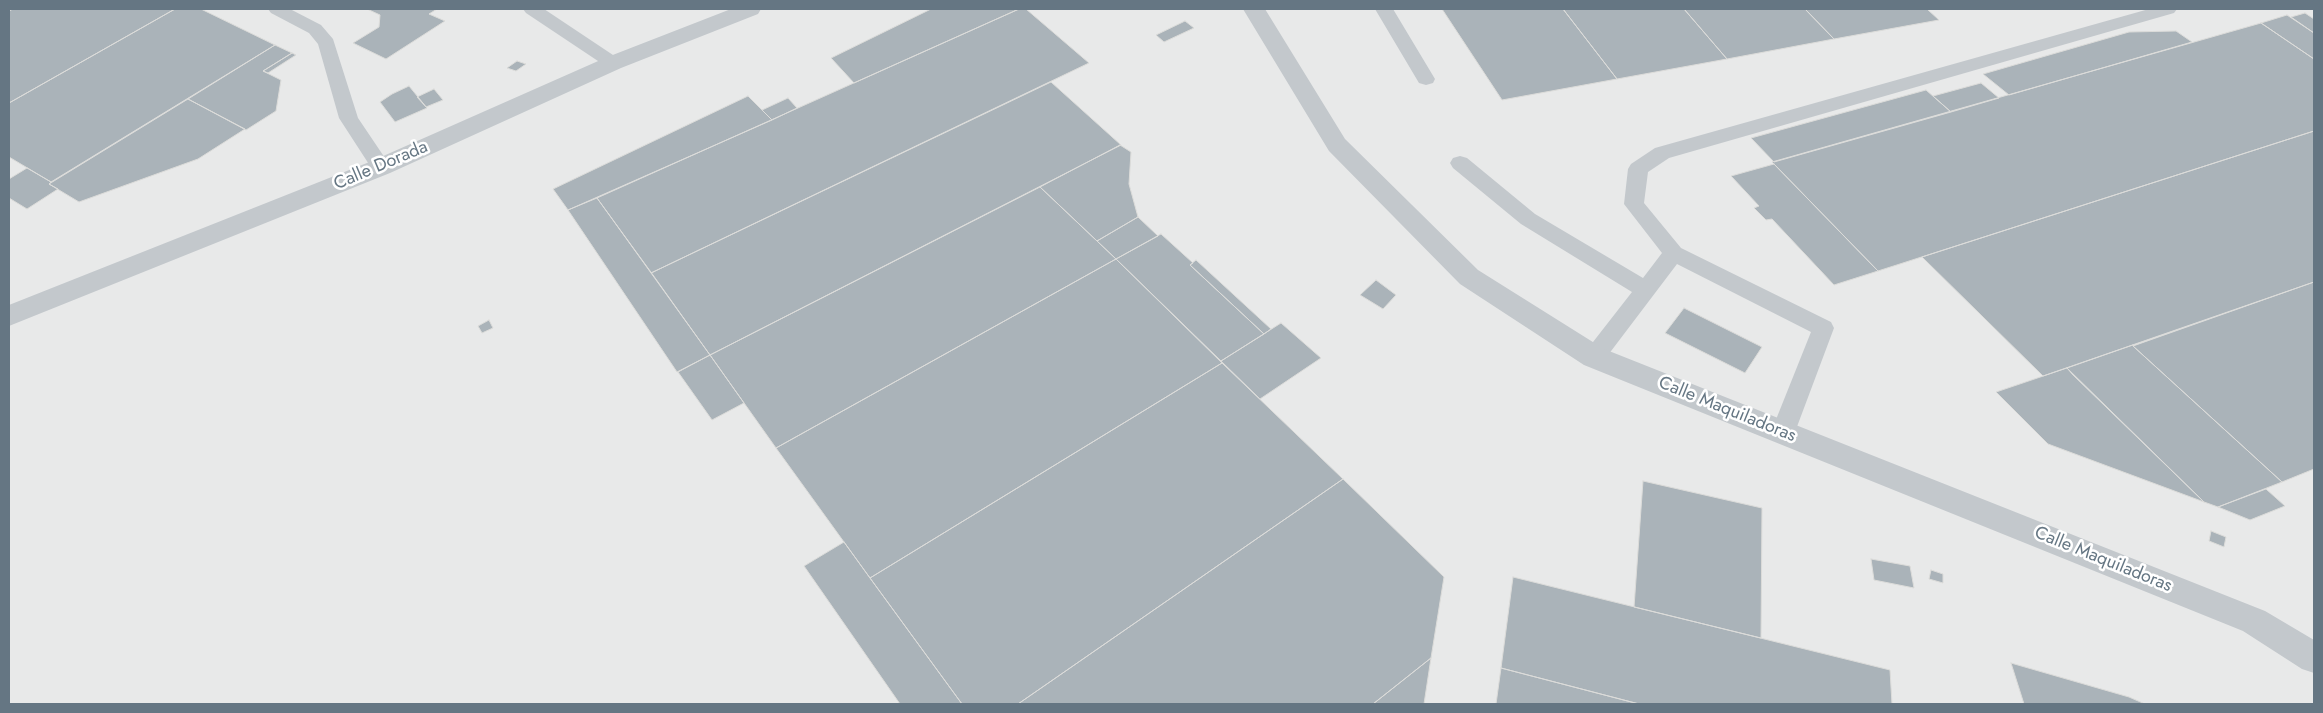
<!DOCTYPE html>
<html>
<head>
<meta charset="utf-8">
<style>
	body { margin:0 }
	#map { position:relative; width:2323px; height:713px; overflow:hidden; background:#fafaf8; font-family:Jost,sans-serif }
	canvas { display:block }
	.frame { position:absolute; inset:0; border:10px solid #657683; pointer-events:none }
</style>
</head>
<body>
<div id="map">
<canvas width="2323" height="713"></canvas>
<div class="frame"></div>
</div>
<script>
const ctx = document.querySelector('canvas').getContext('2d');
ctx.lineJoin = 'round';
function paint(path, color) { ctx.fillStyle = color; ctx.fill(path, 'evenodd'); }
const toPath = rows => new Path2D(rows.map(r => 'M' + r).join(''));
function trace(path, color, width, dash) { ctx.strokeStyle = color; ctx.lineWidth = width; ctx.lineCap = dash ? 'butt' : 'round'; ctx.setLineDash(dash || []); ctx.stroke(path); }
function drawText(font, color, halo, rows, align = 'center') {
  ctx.font = font + ' Jost,sans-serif'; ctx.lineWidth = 5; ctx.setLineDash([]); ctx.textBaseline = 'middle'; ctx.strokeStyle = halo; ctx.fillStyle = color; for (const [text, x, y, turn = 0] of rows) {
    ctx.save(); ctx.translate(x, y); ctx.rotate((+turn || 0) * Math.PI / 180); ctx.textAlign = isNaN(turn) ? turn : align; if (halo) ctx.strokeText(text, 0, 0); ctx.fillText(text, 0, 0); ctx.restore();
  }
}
const built = toPath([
	[9,9,2314,9,2314,704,9,704]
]);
const building = toPath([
	[13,9,175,9,9,103,9,11,13,9],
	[175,9,201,9,275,45,51,182,9,157,9,103,175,9],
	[367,9,437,9,429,14,445,21,386,59,353,43,379,27,380,15,367,9],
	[931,9,1019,9,854,83,831,58,931,9],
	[1019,9,1026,9,1089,63,651,273,597,198,1019,9],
	[1442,9,1563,9,1617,79,1502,100,1442,9],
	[1563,9,1684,9,1727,59,1617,79,1563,9],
	[1684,9,1805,9,1834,39,1727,59,1684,9],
	[1805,9,1927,9,1939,20,1834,39,1805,9],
	[2305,13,2314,19,2314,33,2291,17,2305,13],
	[2287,15,2314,33,2314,59,2261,23,2287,15],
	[1185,21,1194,28,1164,42,1156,35,1185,21],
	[2261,23,2314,59,2314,131,1878,271,1772,162,2261,23],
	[2176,31,2192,42,2009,95,1983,74,2129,32,2176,31],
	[275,45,292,53,263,71,281,80,276,111,246,130,188,99,275,45],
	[292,53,296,55,268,73,263,71,292,53],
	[517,61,526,64,516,71,507,68,517,61],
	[1051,82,1121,145,710,355,651,273,1051,82],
	[1981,83,1999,98,1951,112,1933,96,1981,83],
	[409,86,427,108,395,122,380,102,392,94,409,86],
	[434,89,443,100,426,107,417,97,434,89],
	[1926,90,1951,112,1774,162,1751,138,1926,90],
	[748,96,772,120,568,210,553,189,748,96],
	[788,98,797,108,772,120,762,110,788,98],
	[188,99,245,129,198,159,79,202,49,184,188,99],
	[2314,131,2314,282,2043,376,1922,257,2314,131],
	[1120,145,1131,152,1129,184,1138,217,1097,241,1040,187,1120,145],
	[1774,164,1878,271,1834,285,1772,219,1766,220,1754,208,1759,206,1731,176,1774,164],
	[27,168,51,182,49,184,58,189,27,209,9,198,9,179,27,168],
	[1040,187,1116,259,776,448,710,355,1040,187],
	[597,198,653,275,710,355,677,372,568,210,597,198],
	[1138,217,1158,236,1116,259,1097,241,1138,217],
	[1161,234,1193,263,1190,265,1264,334,1221,361,1116,259,1161,234],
	[1116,259,1222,363,870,578,776,448,1116,259],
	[1196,260,1271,329,1264,334,1190,265,1196,260],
	[1376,280,1396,295,1383,309,1360,295,1376,280],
	[2314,282,2314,469,2282,482,2133,346,2314,282],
	[1684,308,1762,347,1745,373,1665,333,1684,308],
	[489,320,493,328,482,333,478,326,489,320],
	[1281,323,1321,358,1260,399,1221,361,1281,323],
	[2133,345,2133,346,2282,482,2218,507,2204,502,2067,368,2133,345],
	[710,355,744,403,712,420,678,372,710,355],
	[1222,363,1343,479,1018,704,962,704,870,578,1222,363],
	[2067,368,2073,375,2204,502,2048,444,1996,392,2067,368],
	[1343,479,1444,577,1431,658,1373,704,1018,704,1343,479],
	[1643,481,1762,508,1761,638,1634,607,1643,481],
	[2266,489,2285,506,2250,520,2218,507,2266,489],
	[2211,531,2226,537,2224,547,2209,541,2211,531],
	[844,542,870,578,962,704,900,704,804,566,844,542],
	[1871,559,1910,566,1914,588,1874,580,1871,559],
	[1931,570,1943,574,1943,583,1929,579,1931,570],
	[1513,577,1890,670,1892,704,1639,704,1501,668,1513,577],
	[1431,658,1424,704,1373,704,1431,658],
	[2011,663,2129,697,2145,704,2024,704,2011,663],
	[1501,668,1639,704,1496,704,1501,668]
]);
const lane = toPath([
	[268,9,290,9,321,25,333,39,358,118,391,167,388,172,381,174,374,172,339,118,318,44,309,33,271,13,268,9],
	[523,9,544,9,619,59,622,63,619,67,613,69,607,67,526,13,523,9],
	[1375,9,1393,9,1435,79,1433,83,1426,85,1419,83,1375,9],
	[2149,9,2177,9,2174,13,1669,158,1648,172,1644,203,1681,248,1831,322,1834,328,1795,432,1791,439,1783,442,1775,439,1771,432,1811,332,1677,264,1602,363,1594,366,1586,363,1583,357,1586,351,1632,292,1521,224,1453,168,1450,163,1453,158,1460,156,1467,158,1535,214,1643,278,1662,253,1624,204,1628,169,1631,164,1655,148,2149,9]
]);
const street = toPath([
	[731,9,761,9,758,14,621,68,390,173,9,326,9,305,372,161,605,58,731,9],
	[1243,9,1265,9,1345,139,1478,270,1604,349,2265,611,2314,640,2314,673,2302,669,2243,631,1584,365,1460,284,1329,151,1243,9]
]);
const streetNames = [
	["Calle Dorada",381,166,-23],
	["Calle Maquiladoras",1727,410,22],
	["Calle Maquiladoras",2103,560,22]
];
paint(built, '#e8e9e9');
paint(building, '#aab3b9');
trace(building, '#dcdcda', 1);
paint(lane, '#c3c8cc');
paint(street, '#c3c8cc');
drawText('18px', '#657683', '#fff', streetNames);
</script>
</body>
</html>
